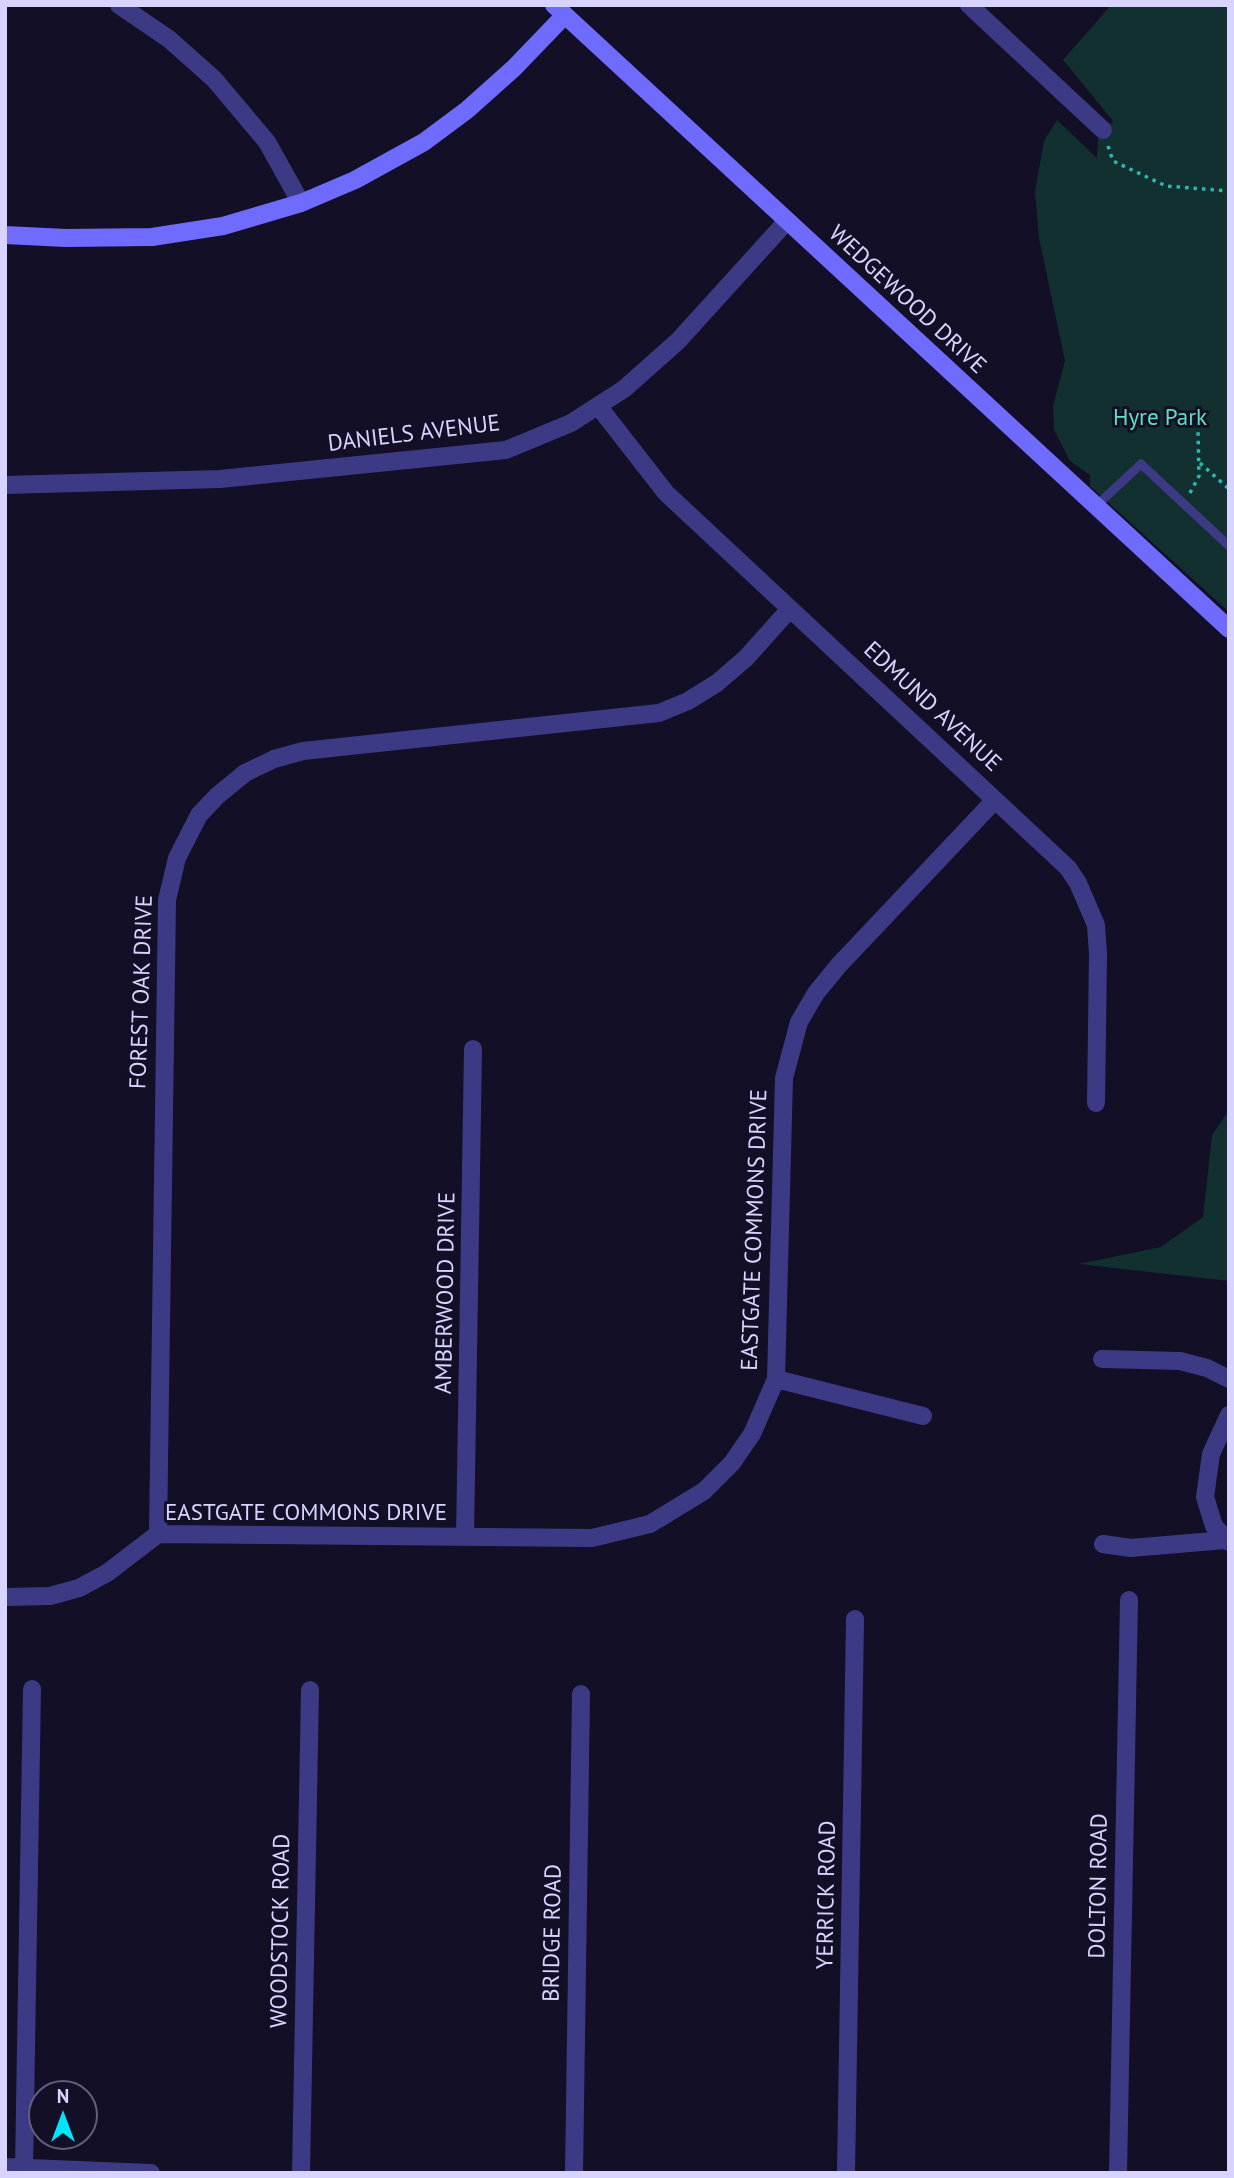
<!DOCTYPE html>
<html>
<head>
<meta charset="utf-8">
<style>
	body { margin:0 }
	#map { position:relative; width:1234px; height:2178px; overflow:hidden; background:#130f26; font-family:"PT Sans",sans-serif }
	canvas { display:block }
	.frame { position:absolute; inset:0; border:7px solid #d9d4ff; pointer-events:none }
	.north { position:absolute; left:28px; top:2080px; width:70px; height:70px; box-sizing:border-box; background:#130f26; border:2px solid #625e7d; border-radius:50%; rotate:0deg; font-size:19px; font-weight:700; line-height:28px; text-align:center; color:#d9d4ff }
	.north::after { content:''; display:block; margin:auto; width:24px; height:32px; background:#00e5ff; clip-path:polygon(50% 0,100% 100%,50% 72%,0 100%) }
</style>
</head>
<body>
<div id="map">
<canvas width="1234" height="2178"></canvas>
<div class="frame"></div>
<div class="north">N</div>
</div>
<script>
const ctx = document.querySelector('canvas').getContext('2d');
ctx.lineJoin = 'round';
function paint(path, color) { ctx.fillStyle = color; ctx.fill(path, 'evenodd'); }
const toPath = rows => new Path2D(rows.map(r => 'M' + r).join(''));
function trace(path, color, width, dash) { ctx.strokeStyle = color; ctx.lineWidth = width; ctx.lineCap = dash ? 'butt' : 'round'; ctx.setLineDash(dash || []); ctx.stroke(path); }
function drawText(font, color, halo, rows, align = 'center') {
  ctx.font = font + ' "PT Sans",sans-serif'; ctx.lineWidth = 6; ctx.setLineDash([]); ctx.textBaseline = 'middle'; ctx.strokeStyle = halo; ctx.fillStyle = color; for (const [text, x, y, turn = 0] of rows) {
    ctx.save(); ctx.translate(x, y); ctx.rotate((+turn || 0) * Math.PI / 180); ctx.textAlign = isNaN(turn) ? turn : align; if (halo) ctx.strokeText(text, 0, 0); ctx.fillText(text, 0, 0); ctx.restore();
  }
}
const green = toPath([
	[1111,5,1229,5,1229,612,1090,486,1090,475,1070,461,1054,430,1053,406,1065,361,1039,238,1035,191,1044,141,1057,120,1097,158,1098,139,1113,121,1063,60],
	[1229,1110,1229,1281,1079,1264,1161,1247,1203,1217,1212,1135]
]);
const path = toPath([
	[1108,146,1113,161,1166,186,1229,191],
	[1200,463,1229,489],
	[1190,493,1199,476,1198,431]
]);
const lane = toPath([
	[1096,506,1141,464,1229,546]
]);
const street = toPath([
	[119,5,169,39,214,79,267,142,301,203],
	[969,5,1103,130],
	[599,407,666,493,1068,868,1078,883,1096,925,1098,954,1096,1103],
	[5,485,220,479,506,450,571,423,624,389,678,341,786,222],
	[1102,1359,1180,1361,1207,1368,1229,1379],
	[776,1379,923,1416],
	[1229,1415,1211,1454,1205,1497,1214,1526,1229,1542],
	[158,1534,167,900,177,858,199,815,217,796,245,773,274,759,303,751,659,713,688,701,717,683,746,658,789,610],
	[465,1537,473,1049],
	[1103,1544,1131,1548,1225,1540],
	[5,1597,50,1596,79,1588,107,1573,158,1534,592,1538,650,1524,704,1491,732,1463,752,1434,776,1379,784,1078,799,1022,816,993,839,965,995,800],
	[5,2167,151,2173],
	[24,2168,32,1689],
	[301,2173,310,1690],
	[574,2173,581,1694],
	[846,2173,855,1619],
	[1118,2173,1129,1600]
]);
const secondary = toPath([
	[554,5,1229,629],
	[5,235,66,238,152,237,223,226,301,203,355,180,424,142,467,110,514,68,565,15]
]);
const streetNames = [
	["WEDGEWOOD DRIVE",907,300,43],
	["DANIELS AVENUE",414,434,-7],
	["EDMUND AVENUE",932,707,43],
	["FOREST OAK DRIVE",142,992,-88],
	["EASTGATE COMMONS DRIVE",755,1230,-88],
	["AMBERWOOD DRIVE",446,1293,-89],
	["EASTGATE COMMONS DRIVE",306,1513],
	["DOLTON ROAD",1099,1886,-89],
	["YERRICK ROAD",827,1895,-89],
	["WOODSTOCK ROAD",281,1931,-89],
	["BRIDGE ROAD",553,1933,-89]
];
const parkNames = [
	["Hyre Park",1160,418]
];
paint(green, '#12302f');
trace(path, '#2fb8b0', 3.5, [3.5, 5]);
trace(lane, '#3d3a85', 9);
trace(street, '#3d3a85', 18);
trace(secondary, '#6f6bff', 18);
drawText('23px', '#d9d4ff', '#130f26', streetNames);
drawText('23px', '#5fe0c0', '#130f26', parkNames);
</script>
</body>
</html>
